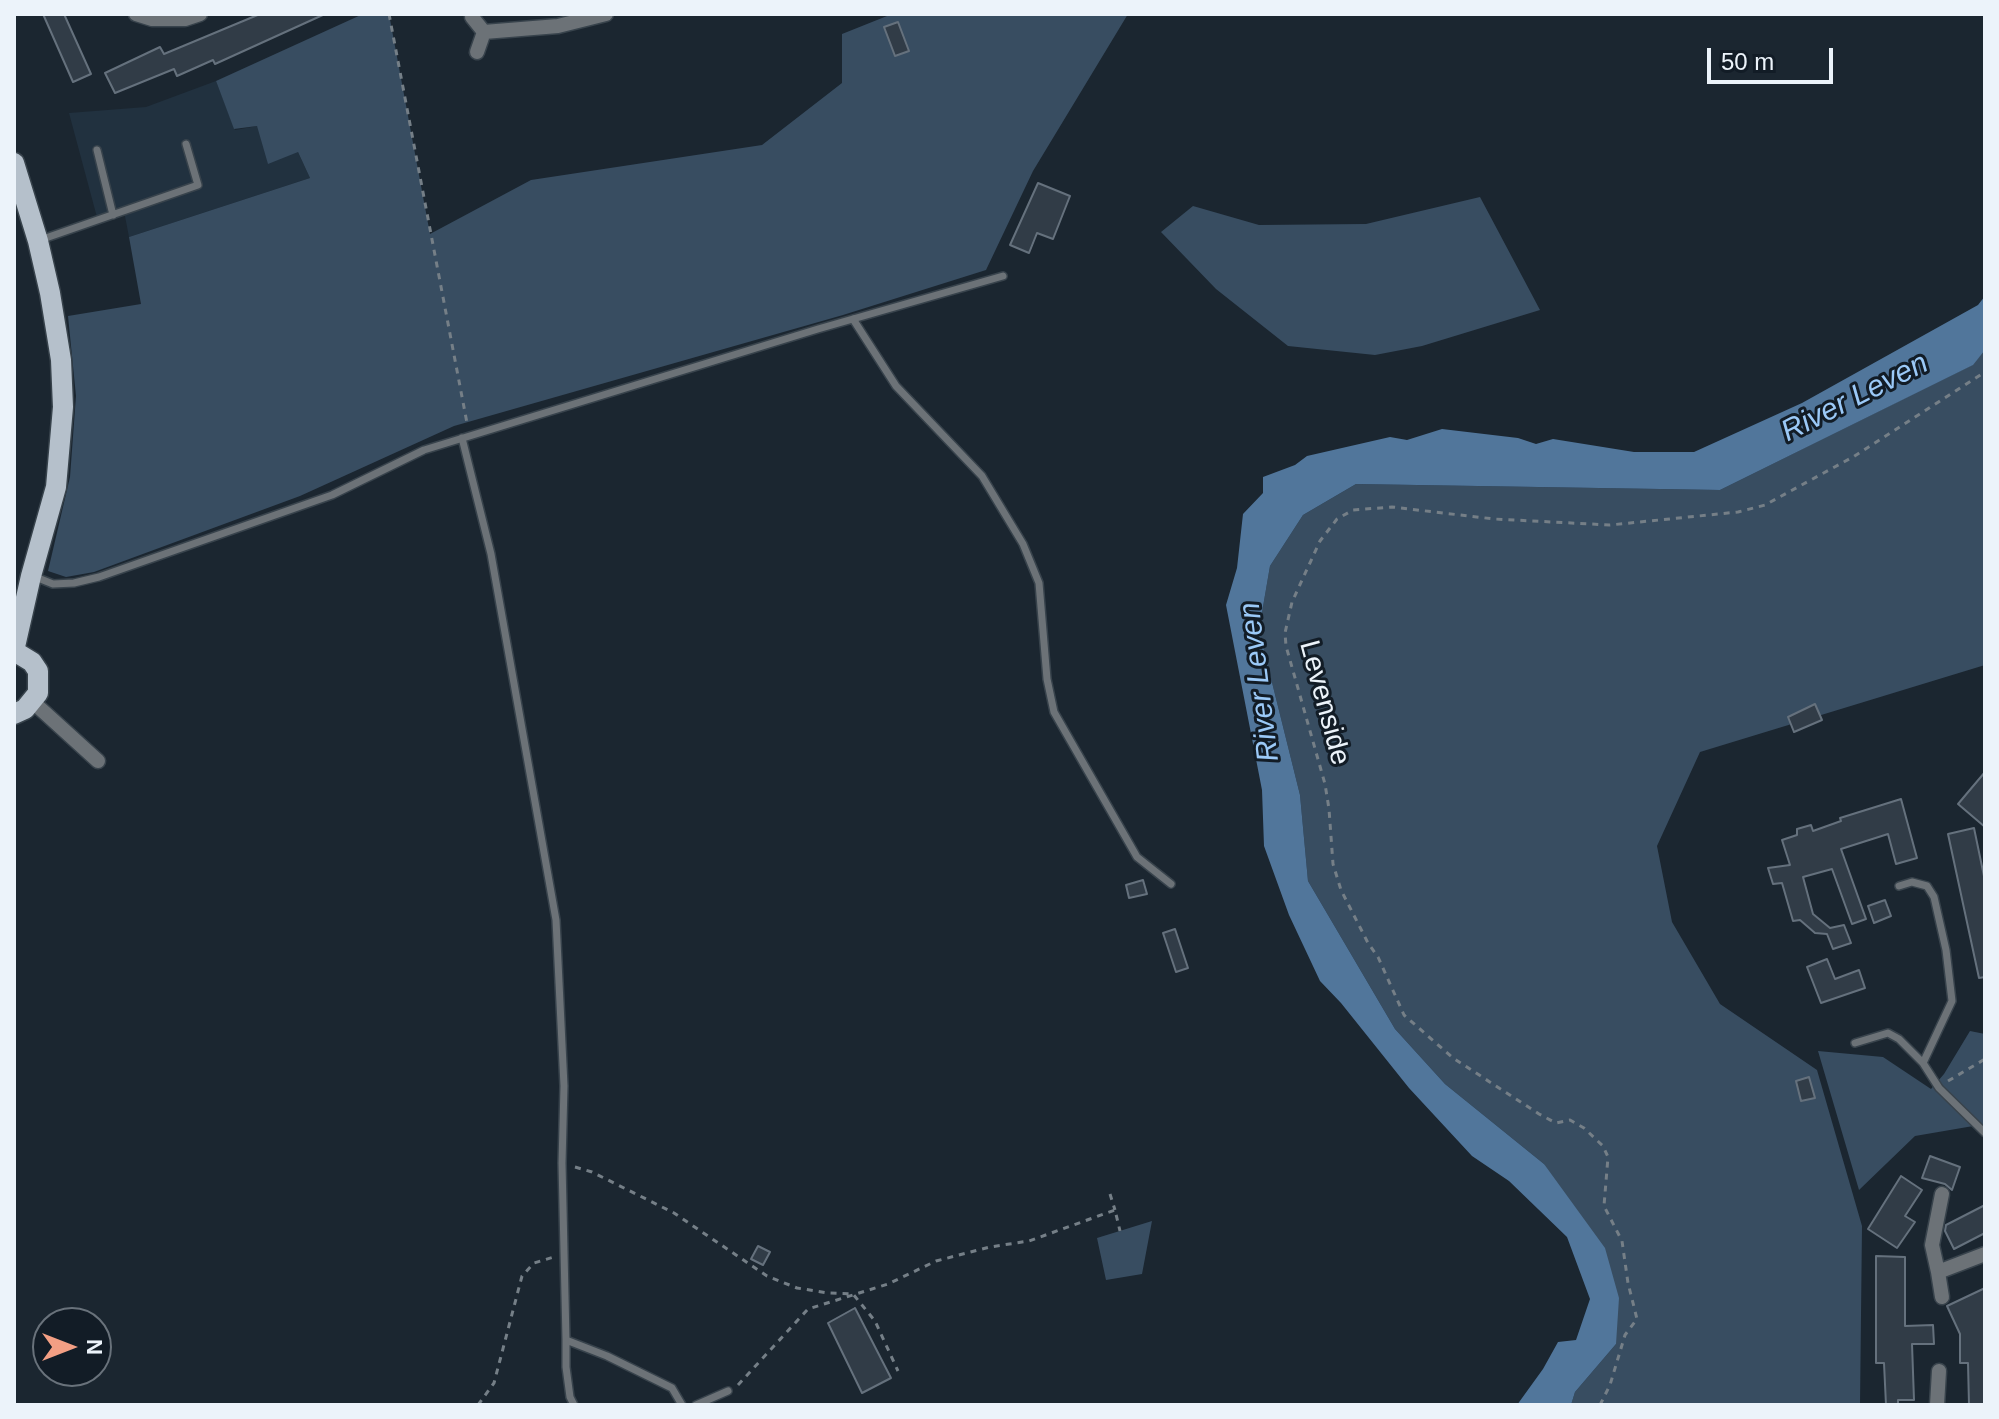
<!DOCTYPE html>
<html>
<head>
<meta charset="utf-8">
<style>
	body { margin:0 }
	#map { position:relative; width:1999px; height:1419px; overflow:hidden; background:#1b2630; font-family:Arial,sans-serif }
	canvas { display:block }
	.frame { position:absolute; inset:0; border:16px solid #ecf3fa; pointer-events:none }
	.north { position:absolute; left:32px; top:1307px; width:80px; height:80px; box-sizing:border-box; background:#121c26; border:2px solid #69727b; border-radius:50%; rotate:90deg; font-size:22px; font-weight:700; line-height:32px; text-align:center; color:#ecf3fa }
	.north::after { content:''; display:block; margin:auto; width:28px; height:36px; background:#f39f84; clip-path:polygon(50% 0,100% 100%,50% 72%,0 100%) }
	.scale { position:absolute; left:1707px; top:48px; width:126px; height:36px; box-sizing:border-box; border:4px solid #ecf3fa; border-top:0; padding-left:10px; font-size:24px; line-height:28px; white-space:nowrap; color:#ecf3fa; -webkit-text-stroke:6px #121c26; paint-order:stroke }
</style>
</head>
<body>
<div id="map">
<canvas width="1999" height="1419"></canvas>
<div class="frame"></div>
<div class="north">N</div>
<div class="scale">50 m</div>
</div>
<script>
const ctx = document.querySelector('canvas').getContext('2d');
ctx.lineJoin = 'round';
function paint(path, color) { ctx.fillStyle = color; ctx.fill(path, 'evenodd'); }
const toPath = rows => new Path2D(rows.map(r => 'M' + r).join(''));
function trace(path, color, width, dash) { ctx.strokeStyle = color; ctx.lineWidth = width; ctx.lineCap = dash ? 'butt' : 'round'; ctx.setLineDash(dash || []); ctx.stroke(path); }
function drawText(font, color, halo, rows, align = 'center') {
  ctx.font = font + ' Arial,sans-serif'; ctx.lineWidth = 6; ctx.setLineDash([]); ctx.textBaseline = 'middle'; ctx.strokeStyle = halo; ctx.fillStyle = color; for (const [text, x, y, turn = 0] of rows) {
    ctx.save(); ctx.translate(x, y); ctx.rotate((+turn || 0) * Math.PI / 180); ctx.textAlign = isNaN(turn) ? turn : align; if (halo) ctx.strokeText(text, 0, 0); ctx.fillText(text, 0, 0); ctx.restore();
  }
}
const built = toPath([
	[216,81,235,130,257,126,298,152,310,178,129,237,124,211,98,221,69,113,146,107]
]);
const green = toPath([
	[363,14,389,14,430,234,531,180,762,145,842,83,842,34,892,14,1128,14,1033,171,986,270,843,315,454,426,300,496,94,572,66,577,48,571,70,477,76,396,68,316,141,304,129,237,310,178,298,152,268,164,257,126,234,129,216,81],
	[1480,197,1540,310,1422,346,1375,355,1288,346,1216,289,1161,232,1193,206,1259,225,1366,224],
	[1985,350,1985,665,1700,752,1657,846,1672,922,1720,1004,1817,1070,1862,1226,1860,1405,1571,1405,1575,1392,1616,1344,1544,1164,1445,1084,1395,1029,1308,881,1300,795,1259,630,1270,566,1303,515,1356,484,1720,490,1972,365],
	[1970,1031,1985,1034,1985,1124,1915,1136,1859,1190,1818,1051,1883,1057,1931,1089,1944,1074],
	[1152,1221,1142,1274,1106,1280,1097,1238]
]);
const water = toPath([
	[1985,296,1985,350,1973,365,1720,490,1356,484,1303,515,1270,566,1259,630,1300,795,1308,881,1395,1029,1445,1084,1544,1164,1605,1248,1619,1298,1616,1344,1575,1392,1571,1405,1517,1405,1543,1369,1558,1342,1576,1340,1590,1299,1567,1237,1509,1181,1472,1156,1409,1088,1341,1003,1320,981,1289,915,1264,846,1262,790,1226,605,1237,568,1243,514,1263,493,1263,477,1295,465,1307,456,1390,437,1407,440,1442,429,1518,438,1536,444,1553,439,1634,452,1694,452,1802,403,1978,305]
]);
const building = toPath([
	[43,14,64,14,91,74,73,82,43,14],
	[260,14,325,14,215,64,213,60,177,76,174,69,115,93,105,73,160,47,164,54,260,14],
	[898,22,909,51,895,56,884,27,898,22],
	[1038,183,1070,196,1053,239,1037,233,1029,253,1010,245,1038,183],
	[1815,704,1822,720,1794,732,1788,717,1815,704],
	[1985,772,1985,827,1958,804,1985,772],
	[1901,799,1917,858,1896,864,1888,834,1841,849,1866,919,1852,924,1832,869,1803,877,1813,914,1830,928,1844,925,1851,943,1833,949,1827,934,1815,933,1800,920,1793,921,1782,883,1773,884,1768,868,1790,865,1782,840,1797,835,1797,829,1811,825,1813,831,1841,821,1840,818,1901,799],
	[1974,828,1985,881,1985,977,1979,978,1948,834,1974,828],
	[1143,880,1147,894,1129,898,1126,885,1143,880],
	[1885,900,1891,916,1874,923,1868,906,1885,900],
	[1175,929,1188,968,1176,972,1163,933,1175,929],
	[1827,959,1835,979,1859,970,1865,988,1821,1003,1807,967,1827,959],
	[1809,1077,1815,1098,1801,1101,1796,1081,1809,1077],
	[1930,1156,1960,1167,1952,1190,1945,1184,1922,1178,1930,1156],
	[1901,1176,1922,1190,1905,1216,1915,1222,1897,1248,1868,1229,1901,1176],
	[1985,1205,1985,1233,1954,1249,1945,1231,1946,1225,1985,1205],
	[758,1246,770,1252,763,1265,751,1259,758,1246],
	[1876,1256,1905,1257,1905,1326,1933,1325,1934,1344,1912,1344,1914,1400,1898,1400,1898,1405,1886,1405,1884,1363,1876,1363,1876,1256],
	[1985,1288,1985,1405,1969,1405,1968,1363,1960,1363,1960,1334,1947,1306,1985,1288],
	[855,1308,891,1378,862,1393,828,1323,855,1308]
]);
const path = toPath([
	[389,14,467,423],
	[1948,1081,1985,1059],
	[575,1167,592,1172,674,1213,767,1276,797,1288,828,1293,853,1294,875,1321,898,1371],
	[1110,1194,1115,1210],
	[738,1385,808,1309,888,1284,936,1261,990,1247,1029,1241,1115,1210,1120,1231],
	[478,1405,494,1383,522,1276,534,1263,554,1257],
	[1600,1405,1610,1385,1625,1335,1637,1319,1628,1283,1622,1241,1604,1206,1608,1157,1603,1146,1584,1128,1570,1120,1556,1123,1539,1114,1453,1058,1404,1015,1378,957,1368,943,1341,890,1333,864,1329,809,1325,784,1286,646,1285,633,1292,602,1320,541,1337,519,1353,510,1392,507,1494,519,1610,525,1738,512,1765,505,1853,457,1985,372]
]);
const lane = toPath([
	[97,150,113,215],
	[40,240,198,185,186,144],
	[853,319,896,386,982,476,1023,544,1039,583,1047,679,1054,712,1137,857,1171,884],
	[462,438,491,554,556,920,564,1086,562,1163,566,1340,607,1356,672,1388,682,1405],
	[33,576,53,584,74,583,99,577,332,495,424,450,818,329,1003,276],
	[1899,886,1912,882,1927,886,1934,897,1946,950,1952,1001,1923,1063],
	[1855,1043,1888,1033,1899,1039,1923,1063,1939,1088,1985,1133],
	[566,1340,566,1367,570,1397,574,1405],
	[696,1405,728,1391]
]);
const street = toPath([
	[136,14,152,19,185,19,200,14],
	[472,17,484,32,477,52],
	[484,32,558,26,606,14],
	[33,702,98,761],
	[1938,1272,1932,1245,1942,1194],
	[1942,1297,1938,1272,1985,1254],
	[1937,1405,1939,1371]
]);
const primary = toPath([
	[14,163,38,241,50,293,61,360,63,407,56,487,31,576,14,651,32,662,38,671,38,693,25,709,14,714]
]);
const streetNames = [
	["Levenside",1324,703,75]
];
const waterNames = [
	["River Leven",1855,398,-27],
	["River Leven",1260,682,-97]
];
paint(built, '#21313f');
paint(green, '#384d61');
paint(water, '#51769b');
paint(building, '#313c47');
trace(building, '#65717d', 2);
trace(lane, '#38434c', 10);
trace(street, '#38434c', 17);
trace(primary, '#38434c', 23);
trace(path, '#757f87', 3, [6, 6]);
trace(lane, '#6c7277', 7);
trace(street, '#6c7277', 14);
trace(primary, '#b5c0cb', 20);
drawText('28px', '#ecf3fa', '#121c26', streetNames);
drawText('italic 30px', '#9bc9f7', '#121c26', waterNames);
</script>
</body>
</html>
